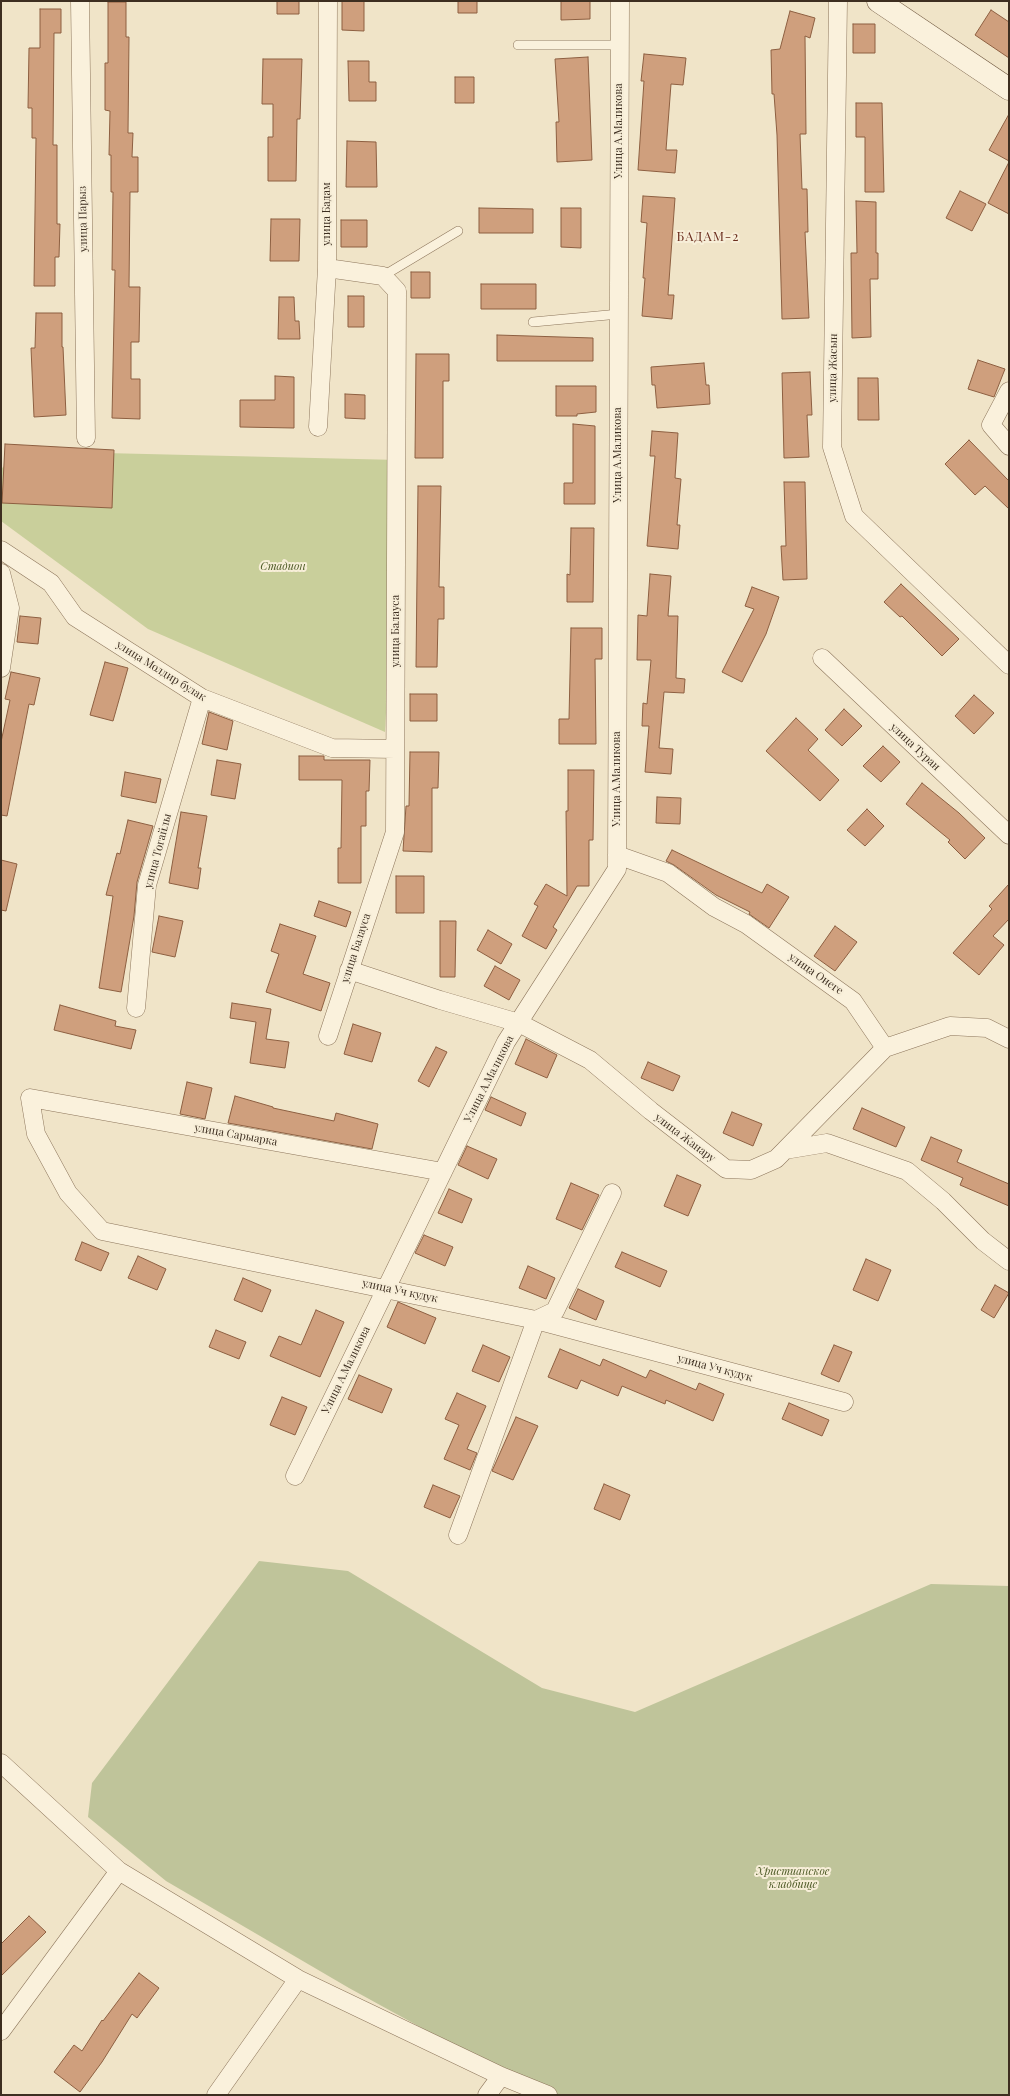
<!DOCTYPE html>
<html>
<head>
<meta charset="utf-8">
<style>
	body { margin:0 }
	#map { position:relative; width:1010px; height:2096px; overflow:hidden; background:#f0e4c8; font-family:"Playfair Display",serif }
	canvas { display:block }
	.frame { position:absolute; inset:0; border:2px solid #3d2e20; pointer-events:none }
</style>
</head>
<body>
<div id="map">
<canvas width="1010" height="2096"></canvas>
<div class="frame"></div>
</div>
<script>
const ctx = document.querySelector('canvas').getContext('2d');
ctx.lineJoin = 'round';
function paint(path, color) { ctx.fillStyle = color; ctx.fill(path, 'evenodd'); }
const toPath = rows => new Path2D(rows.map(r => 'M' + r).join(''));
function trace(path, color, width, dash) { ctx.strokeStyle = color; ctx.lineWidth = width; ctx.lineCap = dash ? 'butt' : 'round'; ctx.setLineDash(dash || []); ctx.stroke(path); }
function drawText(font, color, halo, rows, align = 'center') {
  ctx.font = font + ' "Playfair Display",serif'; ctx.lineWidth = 4; ctx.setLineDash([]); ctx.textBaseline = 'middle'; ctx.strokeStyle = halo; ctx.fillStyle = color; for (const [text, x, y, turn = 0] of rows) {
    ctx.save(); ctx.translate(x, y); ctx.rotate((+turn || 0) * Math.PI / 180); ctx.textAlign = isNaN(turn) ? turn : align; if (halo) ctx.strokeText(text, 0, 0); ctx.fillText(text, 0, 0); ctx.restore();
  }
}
const green = toPath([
	[20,451,399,460,385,732,148,629,1,521,1,469]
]);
const cemetery = toPath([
	[259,1561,348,1571,542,1688,635,1712,931,1584,1009,1586,1009,2095,544,2095,349,1988,166,1881,88,1817,92,1783]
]);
const building = toPath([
	[277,1,299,1,299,14,277,14,277,1],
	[342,1,364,1,364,31,342,30,342,1],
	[458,1,477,1,477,13,458,13,458,1],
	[561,1,590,1,590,19,561,20,561,1],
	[108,2,126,2,126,37,129,37,128,133,133,133,132,157,138,157,138,192,130,192,129,287,140,287,139,342,131,342,131,379,140,379,140,419,112,418,115,270,112,270,113,192,111,192,111,155,109,155,110,111,105,110,105,63,108,63,108,2],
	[40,9,61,9,61,33,54,33,53,145,57,145,57,224,60,224,59,257,55,257,55,286,34,286,36,138,32,138,32,108,28,108,29,48,40,48,40,9],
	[991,10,1009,22,1009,58,975,35,991,10],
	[790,11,815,18,810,38,805,36,806,134,800,134,802,189,807,189,808,232,805,232,809,318,782,319,777,135,774,94,772,94,771,50,780,49,790,11],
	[853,24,875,24,875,53,853,53,853,24],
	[644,54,686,58,683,85,671,84,666,150,677,150,675,173,638,170,644,81,641,81,644,54],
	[588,57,592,160,557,162,556,122,559,122,555,59,588,57],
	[263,59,302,59,300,119,297,119,296,181,268,181,268,137,273,137,273,104,262,104,263,59],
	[348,61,369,61,369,82,376,82,376,101,349,101,348,61],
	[455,77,474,77,474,103,455,103,455,77],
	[856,103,882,103,884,192,865,192,865,137,856,137,856,103],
	[1009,114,1009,161,989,150,1009,114],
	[347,141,376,142,377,187,346,187,347,141],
	[1009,162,1009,214,988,203,1009,162],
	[960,191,986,204,972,231,946,218,960,191],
	[643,196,675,198,668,295,674,295,672,319,642,316,645,278,643,278,647,223,641,222,643,196],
	[856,201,876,202,876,253,878,253,878,279,870,279,871,337,852,338,851,253,857,253,856,201],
	[479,208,533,209,533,233,479,233,479,208],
	[561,208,581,208,581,248,561,247,561,208],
	[271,219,300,219,299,261,270,261,271,219],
	[341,220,367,220,367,247,341,247,341,220],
	[411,272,430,272,430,298,411,298,411,272],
	[481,284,536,284,536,309,481,309,481,284],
	[348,296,364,296,364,327,348,327,348,296],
	[279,297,294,297,295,321,299,321,300,339,278,339,279,297],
	[36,313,62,313,62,347,63,347,66,415,34,417,31,348,35,348,36,313],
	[497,335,593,338,593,361,497,361,497,335],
	[416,354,449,354,449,381,443,381,443,458,415,458,416,354],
	[978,360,1005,369,994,397,968,389,978,360],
	[704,363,706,385,709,385,710,404,657,408,655,385,652,385,651,367,704,363],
	[810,372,812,415,807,415,809,457,784,458,782,373,810,372],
	[275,376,294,377,294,428,240,427,240,400,275,400,275,376],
	[858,378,878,378,879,420,858,420,858,378],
	[556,386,596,386,596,412,577,414,577,416,556,416,556,386],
	[345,394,365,395,365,419,345,418,345,394],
	[573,424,595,426,595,504,564,504,564,483,573,483,573,424],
	[652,431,678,433,675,478,681,479,677,525,680,525,678,549,647,546,655,456,650,456,652,431],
	[969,440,1009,481,1009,509,985,486,975,495,945,464,969,440],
	[5,444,114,450,112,508,2,503,5,444],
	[784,482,805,482,807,579,783,580,781,546,786,546,784,482],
	[418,486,441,486,439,587,444,587,444,619,438,619,437,667,416,667,418,486],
	[571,528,594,528,593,602,567,602,567,574,570,575,571,528],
	[650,574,671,576,668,616,678,616,676,678,685,679,684,693,664,692,659,748,673,749,671,774,645,772,649,726,642,726,643,703,647,704,651,660,637,660,638,615,647,616,650,574],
	[901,584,959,639,942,656,902,616,900,617,884,602,901,584],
	[752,587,779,597,766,634,742,682,722,672,754,609,745,606,752,587],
	[20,616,41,618,38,644,17,642,20,616],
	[571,628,602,628,602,659,595,659,596,744,559,744,559,719,569,719,571,628],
	[105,662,128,668,113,721,90,715,105,662],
	[11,672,40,678,34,705,29,704,7,816,1,815,1,742,10,700,5,699,11,672],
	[410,694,437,694,437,721,410,721,410,694],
	[974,695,994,713,974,734,955,716,974,695],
	[844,709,862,726,842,746,825,730,844,709],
	[209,712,233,721,227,750,202,744,209,712],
	[796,718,818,739,808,750,839,780,820,801,766,751,796,718],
	[883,746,900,762,881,782,863,766,883,746],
	[410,752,439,752,438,788,432,788,432,852,403,851,406,806,409,806,410,752],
	[299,756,324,756,324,760,370,760,369,791,366,791,366,826,361,826,361,883,338,883,338,848,341,848,342,780,299,780,299,756],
	[217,760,241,764,235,799,211,795,217,760],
	[568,770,594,770,593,840,589,840,589,886,577,886,553,927,557,930,546,949,522,936,538,906,534,904,546,884,567,896,566,811,568,811,568,770],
	[125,772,161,779,156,803,121,796,125,772],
	[922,783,959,813,985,838,965,859,948,842,950,840,906,804,922,783],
	[657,797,681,798,680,824,656,823,657,797],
	[867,809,884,826,865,846,847,830,867,809],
	[181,812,207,816,198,868,201,868,198,889,169,883,181,812],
	[128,820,153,826,137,882,134,916,121,992,99,988,113,896,106,895,117,853,120,854,128,820],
	[672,850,762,893,767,884,789,897,769,928,749,914,750,912,716,895,674,865,666,861,672,850],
	[1,860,17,864,6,911,1,910,1,860],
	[396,876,424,876,424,913,396,913,396,876],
	[1009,884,1009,919,993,936,1004,945,979,975,953,953,992,909,989,906,1009,884],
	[319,901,351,912,346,927,314,916,319,901],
	[159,916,183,921,175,957,152,952,159,916],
	[440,921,456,921,455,977,440,977,440,921],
	[280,924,316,936,303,974,330,983,321,1011,266,992,279,954,271,951,280,924],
	[835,926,857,942,835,971,814,956,835,926],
	[488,930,512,944,501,964,477,950,488,930],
	[495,966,520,980,509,1000,484,986,495,966],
	[232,1003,271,1009,266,1039,289,1042,285,1068,250,1063,256,1022,230,1018,232,1003],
	[60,1005,116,1021,115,1026,136,1030,131,1049,54,1030,60,1005],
	[353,1024,381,1033,372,1062,344,1054,353,1024],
	[526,1039,557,1055,547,1078,515,1064,526,1039],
	[436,1047,447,1052,429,1087,418,1081,436,1047],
	[648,1062,680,1076,673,1091,641,1078,648,1062],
	[187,1082,212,1088,205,1119,180,1114,187,1082],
	[235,1096,273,1107,273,1108,334,1121,336,1113,378,1124,372,1149,228,1123,235,1096],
	[491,1097,526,1113,521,1126,485,1110,491,1097],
	[862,1108,905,1127,896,1147,853,1129,862,1108],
	[732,1112,762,1124,753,1146,723,1133,732,1112],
	[931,1137,962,1150,957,1162,1009,1184,1009,1206,960,1185,963,1178,921,1160,931,1137],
	[467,1146,497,1159,488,1179,458,1165,467,1146],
	[677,1175,701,1185,688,1216,664,1206,677,1175],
	[571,1183,599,1195,582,1230,556,1219,571,1183],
	[449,1189,472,1199,462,1223,438,1213,449,1189],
	[424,1235,453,1247,445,1266,415,1253,424,1235],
	[82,1242,109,1253,101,1271,75,1260,82,1242],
	[622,1252,667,1271,660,1287,615,1267,622,1252],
	[138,1256,166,1269,157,1290,128,1278,138,1256],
	[866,1259,891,1270,878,1301,853,1290,866,1259],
	[528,1266,555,1278,546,1299,519,1288,528,1266],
	[243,1278,271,1290,262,1312,234,1300,243,1278],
	[995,1285,1009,1293,994,1318,981,1310,995,1285],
	[578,1289,604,1301,596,1320,569,1308,578,1289],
	[398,1302,436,1318,425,1344,387,1327,398,1302],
	[316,1310,344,1322,320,1377,270,1356,279,1336,301,1345,316,1310],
	[216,1330,246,1342,239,1359,209,1347,216,1330],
	[483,1345,510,1357,499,1382,472,1371,483,1345],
	[834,1345,852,1352,839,1382,821,1374,834,1345],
	[560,1349,600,1366,603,1359,646,1378,650,1370,696,1390,699,1383,724,1394,713,1421,666,1400,665,1404,622,1386,618,1396,581,1380,577,1389,548,1377,560,1349],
	[359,1375,392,1389,382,1413,348,1399,359,1375],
	[457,1393,486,1406,467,1449,477,1453,470,1470,444,1459,459,1425,445,1419,457,1393],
	[282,1397,307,1407,295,1435,270,1425,282,1397],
	[789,1403,829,1420,822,1436,782,1419,789,1403],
	[516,1417,538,1426,513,1480,492,1471,516,1417],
	[604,1484,630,1495,620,1520,594,1509,604,1484],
	[433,1485,460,1496,450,1518,424,1507,433,1485],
	[29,1916,46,1932,1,1976,1,1944,29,1916],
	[139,1973,159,1988,137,2018,132,2014,102,2062,80,2092,54,2072,74,2045,82,2051,102,2020,103,2021,139,1973]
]);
const lane = toPath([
	[518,45,620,45],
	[383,276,458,231],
	[533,322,619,314]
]);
const street = toPath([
	[80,1,86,438],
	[838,1,832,447,854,516,1009,665],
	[327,268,383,276,397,291,395,832,328,1036],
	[1009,391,991,425,1009,446],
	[318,427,327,268,328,1],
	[1,550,51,583,75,617,202,698,332,748,395,749],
	[1,573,10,608,1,668],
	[822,658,1009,835],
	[617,855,668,873,714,907,746,924,853,1001,885,1048,950,1026,987,1028,1009,1039],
	[349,970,440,1000,519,1023,590,1060,651,1111,726,1169,751,1170,776,1159,785,1150,827,1143,907,1171,943,1201,983,1241,1009,1261],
	[136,1008,147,885,202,698],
	[785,1150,885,1048],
	[443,1172,30,1098,36,1134,68,1193,102,1231,536,1320,844,1402],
	[295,1476,506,1042,617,869,620,1],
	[458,1535,536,1320,555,1311,612,1193],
	[1,1763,119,1871,298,1979,501,2076,548,2095],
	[1,2031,119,1871],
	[216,2095,298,1979],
	[487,2095,501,2076]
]);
const secondary = toPath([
	[878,1,1009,89]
]);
const streetNames = [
	["Улица А.Маликова",619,131,-90],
	["улица Бадам",327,214,-90],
	["улица Парыз",83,219,-91],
	["улица Жасын",833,368,-89],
	["Улица А.Маликова",618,455,-90],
	["улица Балауса",396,631,-90],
	["улица Молдир булак",161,671,32],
	["улица Туран",915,747,43],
	["Улица А.Маликова",617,779,-90],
	["улица Тогайлы",158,851,-75],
	["улица Балауса",356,948,-72],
	["улица Онеге",816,974,35],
	["Улица А.Маликова",489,1079,-63],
	["улица Сарыарка",236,1135,10],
	["улица Жанару",685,1138,37],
	["улица Уч кудук",400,1291,12],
	["улица Уч кудук",715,1368,15],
	["Улица А.Маликова",346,1370,-64]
];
const parkNames = [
	["Стадион",283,567],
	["Христианское",793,1872],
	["кладбище",793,1885]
];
const quarterNames = [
	["БАДАМ-2",708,237]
];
paint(green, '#c9cf9b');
paint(cemetery, '#bfc49a');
paint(building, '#cf9f7d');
trace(building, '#8d5f41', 1);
trace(lane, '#8d765c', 10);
trace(street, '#8d765c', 19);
trace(secondary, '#6f573f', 23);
trace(lane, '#faf1dc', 9);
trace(street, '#faf1dc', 18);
trace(secondary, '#faf1dc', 22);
drawText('11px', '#3d2e20', '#f7eed8', streetNames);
drawText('italic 11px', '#4d5a26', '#f7eed8', parkNames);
ctx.letterSpacing = '1px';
drawText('13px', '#6b2e1e', '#f7eed8', quarterNames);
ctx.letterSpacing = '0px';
</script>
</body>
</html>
